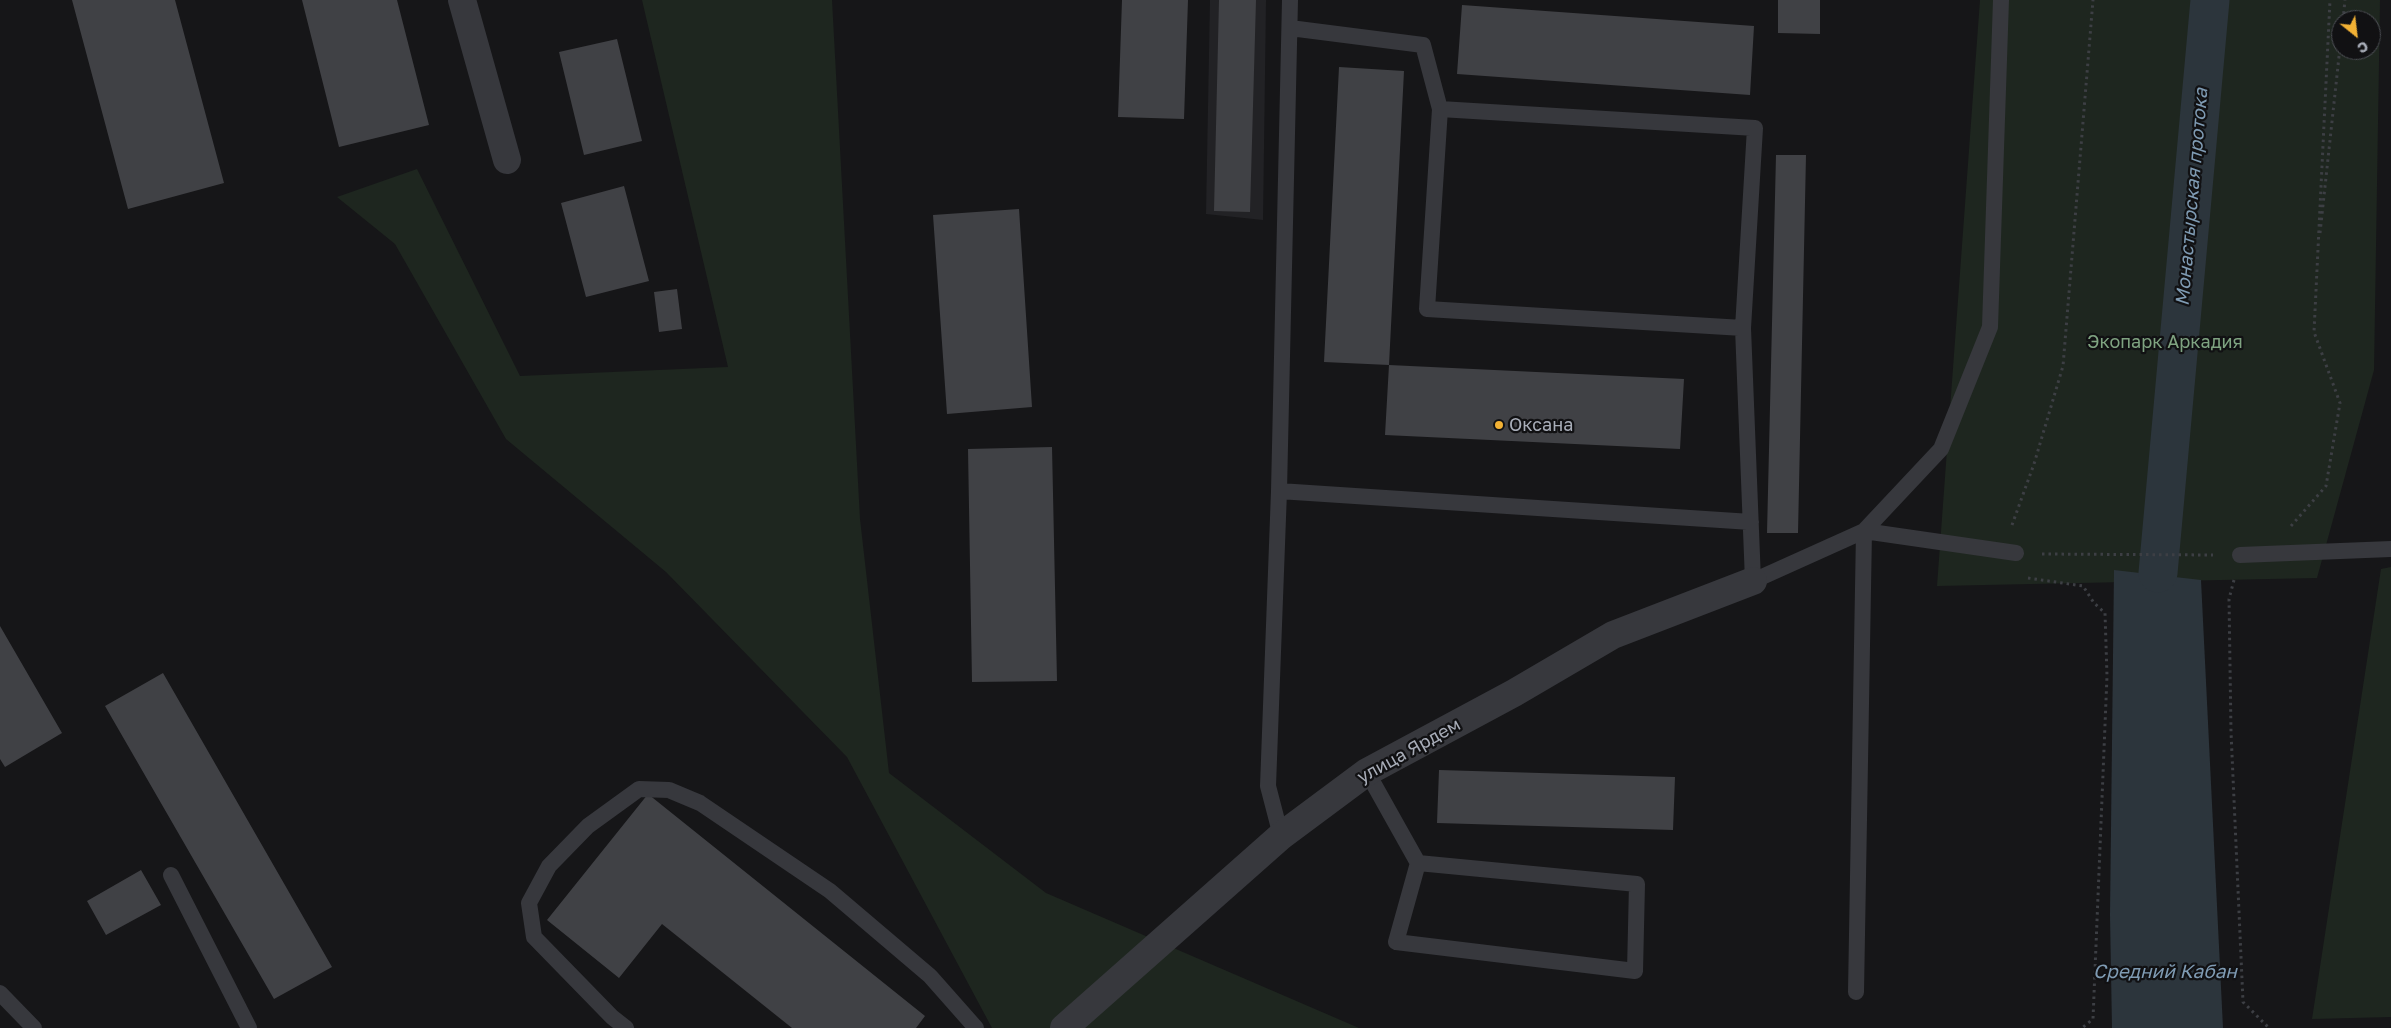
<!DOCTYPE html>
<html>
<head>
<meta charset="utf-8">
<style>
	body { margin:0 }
	#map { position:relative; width:2391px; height:1028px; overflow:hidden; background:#161618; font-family:"Golos Text",sans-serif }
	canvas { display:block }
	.north { position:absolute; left:2331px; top:10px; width:50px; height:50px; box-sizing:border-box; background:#111113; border:1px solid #4d4f55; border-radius:50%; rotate:151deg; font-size:14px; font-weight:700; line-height:20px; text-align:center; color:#a8adb8 }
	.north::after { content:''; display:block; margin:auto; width:18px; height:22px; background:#f2b134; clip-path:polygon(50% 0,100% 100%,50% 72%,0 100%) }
</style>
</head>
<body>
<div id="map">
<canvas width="2391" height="1028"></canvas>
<div class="north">С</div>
</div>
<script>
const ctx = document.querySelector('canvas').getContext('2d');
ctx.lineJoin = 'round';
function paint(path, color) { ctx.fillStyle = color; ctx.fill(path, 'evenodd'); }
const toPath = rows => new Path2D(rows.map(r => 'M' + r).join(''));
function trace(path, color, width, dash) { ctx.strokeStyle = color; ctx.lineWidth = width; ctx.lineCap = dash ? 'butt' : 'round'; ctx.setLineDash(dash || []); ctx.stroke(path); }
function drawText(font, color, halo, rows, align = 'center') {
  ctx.font = font + ' "Golos Text",sans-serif'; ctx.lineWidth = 4.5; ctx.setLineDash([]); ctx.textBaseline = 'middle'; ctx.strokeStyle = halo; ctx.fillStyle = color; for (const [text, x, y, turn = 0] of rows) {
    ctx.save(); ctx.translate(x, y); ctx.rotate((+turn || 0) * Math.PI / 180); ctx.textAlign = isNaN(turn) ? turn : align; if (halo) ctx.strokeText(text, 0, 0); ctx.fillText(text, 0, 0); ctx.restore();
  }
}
const built = toPath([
	[1210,0,1266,0,1263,220,1206,214]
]);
const green = toPath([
	[642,0,832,0,860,519,889,773,1046,893,1359,1028,992,1028,847,757,666,572,506,439,395,244,337,197,417,169,520,376,728,367],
	[1980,0,2380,0,2374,370,2317,578,1937,586],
	[2341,20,2371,20,2371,50,2341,50],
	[2391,567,2391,1017,2312,1019,2381,569]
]);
const water = toPath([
	[2114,570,2201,580,2223,1028,2112,1028,2110,915]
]);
const canal = toPath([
	[2158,573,2210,0]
]);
const building = toPath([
	[72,0,175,0,224,183,128,209],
	[302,0,397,0,429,125,339,147],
	[1122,0,1188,0,1184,119,1118,117],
	[1219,0,1256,0,1250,212,1214,211],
	[1778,0,1820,0,1820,34,1778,33],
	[1462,5,1754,26,1750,95,1457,74],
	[617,39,642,141,584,155,559,52],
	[1339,67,1404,71,1389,365,1324,362],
	[1776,155,1806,155,1798,533,1767,533],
	[624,186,649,281,586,297,561,203],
	[1019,209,1032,407,947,414,933,215],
	[677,289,682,329,659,332,654,292],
	[1389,365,1684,379,1680,449,1385,435],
	[1052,447,1057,681,972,682,968,449],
	[0,626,62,733,5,767,0,759],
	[163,673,332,967,274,999,105,706],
	[1439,770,1675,777,1673,830,1437,823],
	[648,794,925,1016,916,1028,792,1028,662,924,619,978,547,920],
	[141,870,161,905,106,935,87,901]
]);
const path = toPath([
	[2343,20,2345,0],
	[2320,233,2341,38],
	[2012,525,2034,464,2063,366,2093,0],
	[2291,526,2326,486,2340,403,2314,332,2330,0],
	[2042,554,2213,555],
	[2028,578,2083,586,2094,603,2105,613,2107,676,2093,1019,2082,1028],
	[2234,580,2229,599,2231,732,2243,1002,2269,1028]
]);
const lane = toPath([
	[1290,28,1423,45,1440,109,1427,309,1743,328,1755,128,1440,109],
	[1743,328,1753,581,1864,531,1941,449,1990,327,2001,0],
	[1279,491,1751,522],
	[1864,531,2016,553],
	[2240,555,2391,549],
	[1367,772,1418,863,1396,942,1635,971,1637,884,1418,863],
	[1281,836,1268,786,1279,491,1290,0],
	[171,875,249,1028],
	[1856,992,1864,531],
	[0,993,34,1028],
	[626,1028,612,1017,534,937,529,903,549,866,588,826,639,789,669,790,700,803,830,891,930,976,976,1028]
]);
const street = toPath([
	[462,0,507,160],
	[1064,1028,1281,836,1367,772,1514,693,1613,635,1753,581]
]);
const markers = [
	[1499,425,5,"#f2b134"]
];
const parkNames = [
	["Экопарк Аркадия",2165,342]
];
const poiNames = [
	["Оксана",1509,425]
];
const streetNames = [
	["улица Ярдем",1409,751,-29]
];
const waterNames = [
	["Монастырская протока",2192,197,-85],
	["Средний Кабан",2165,972]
];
paint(built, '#222225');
paint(green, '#1e261f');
paint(water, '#2c353c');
trace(canal, '#2c353c', 39);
paint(building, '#404145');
trace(path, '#3d3f44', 3, [2.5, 4]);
trace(lane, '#37383d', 16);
trace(street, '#37383d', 28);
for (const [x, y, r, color] of markers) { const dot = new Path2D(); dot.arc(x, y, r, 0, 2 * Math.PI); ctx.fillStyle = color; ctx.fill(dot); trace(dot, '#111113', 2); }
drawText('18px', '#7fa381', '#111113', parkNames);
drawText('18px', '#a8adb8', '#111113', poiNames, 'left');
drawText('18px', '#a8adb8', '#111113', streetNames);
drawText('italic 19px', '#7f9bb3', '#111113', waterNames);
</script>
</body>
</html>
